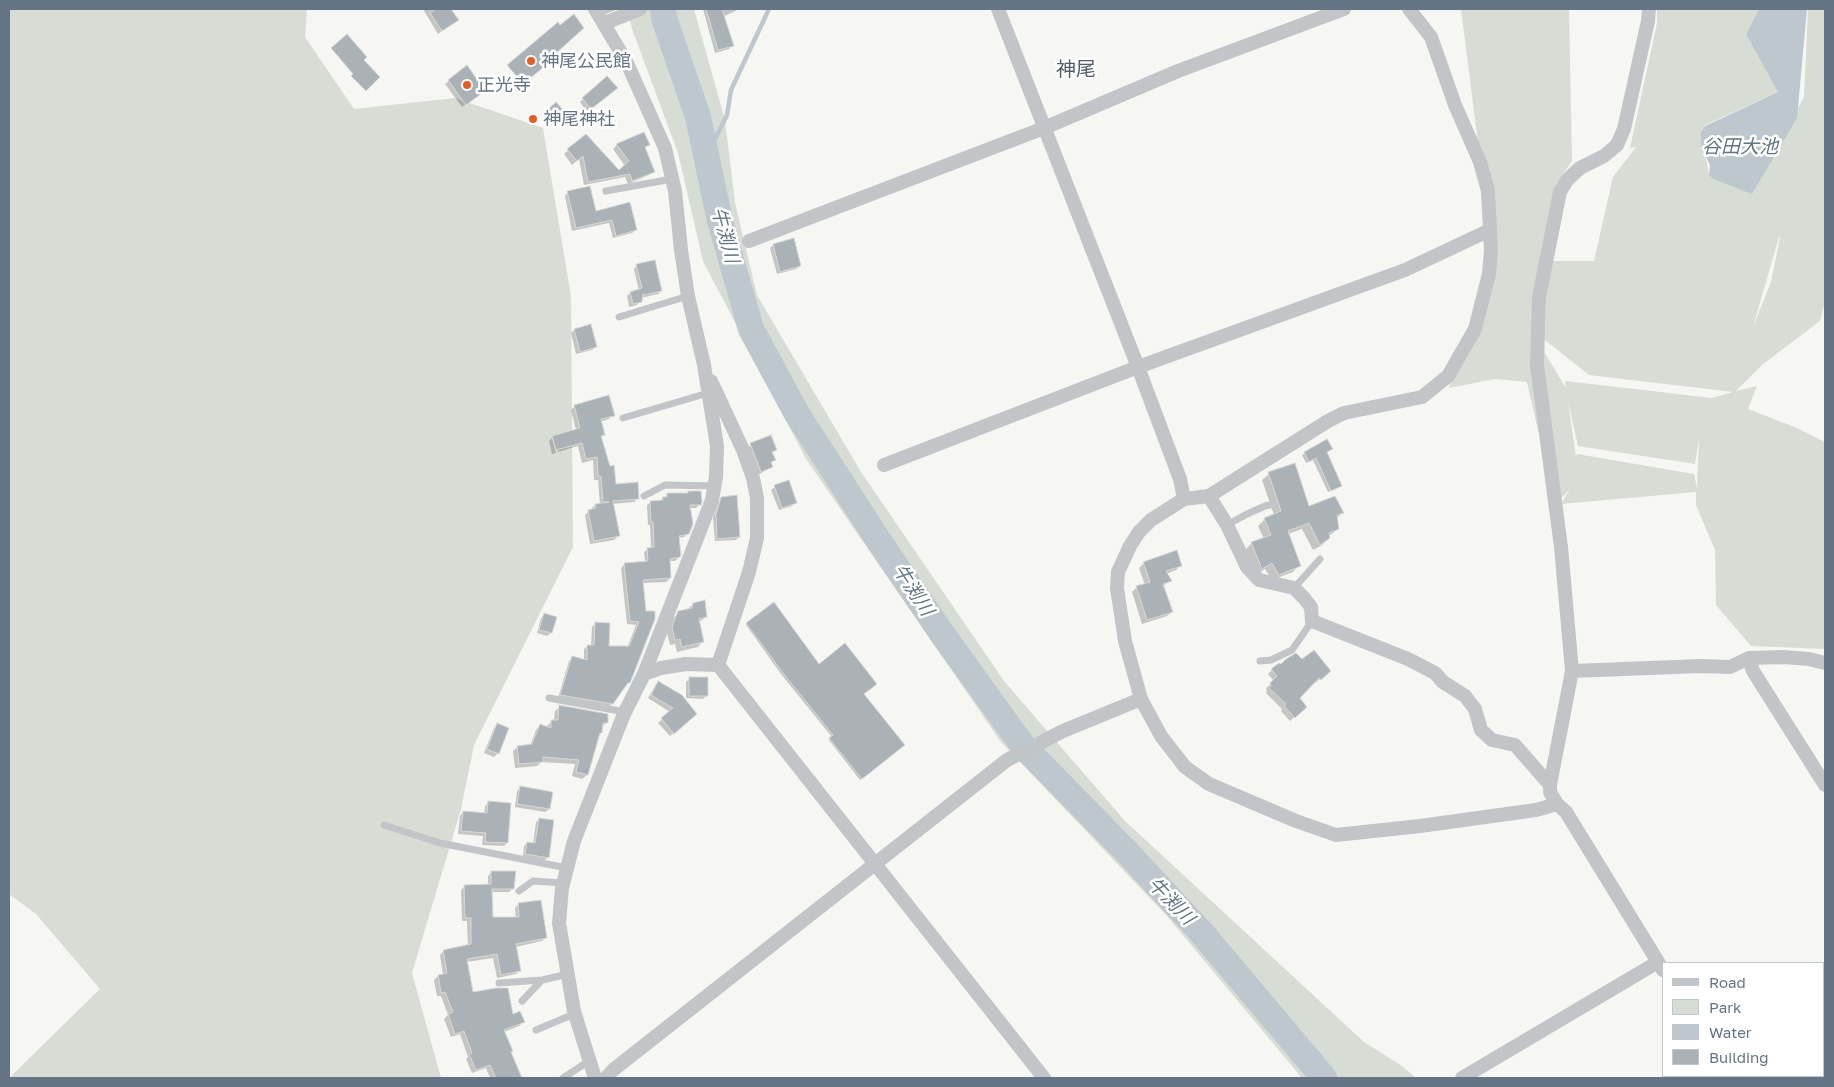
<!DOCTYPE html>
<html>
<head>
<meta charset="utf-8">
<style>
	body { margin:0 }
	#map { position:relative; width:1834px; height:1087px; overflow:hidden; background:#f6f6f3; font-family:"Golos Text",sans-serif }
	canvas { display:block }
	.frame { position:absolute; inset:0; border:10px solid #657484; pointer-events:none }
	.legend { position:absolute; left:1662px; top:962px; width:162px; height:115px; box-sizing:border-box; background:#fff; border:1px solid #c1c7ce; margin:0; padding:6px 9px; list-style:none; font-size:15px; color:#657484 }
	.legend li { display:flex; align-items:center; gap:10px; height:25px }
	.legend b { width:25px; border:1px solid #c1c7ce }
</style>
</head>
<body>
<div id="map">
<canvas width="1834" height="1087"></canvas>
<div class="frame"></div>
<ul class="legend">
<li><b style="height:6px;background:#c1c5c8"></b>Road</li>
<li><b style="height:14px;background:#d7ddd4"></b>Park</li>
<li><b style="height:14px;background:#bec7cd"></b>Water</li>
<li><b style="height:14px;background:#aab2b8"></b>Building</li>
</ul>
</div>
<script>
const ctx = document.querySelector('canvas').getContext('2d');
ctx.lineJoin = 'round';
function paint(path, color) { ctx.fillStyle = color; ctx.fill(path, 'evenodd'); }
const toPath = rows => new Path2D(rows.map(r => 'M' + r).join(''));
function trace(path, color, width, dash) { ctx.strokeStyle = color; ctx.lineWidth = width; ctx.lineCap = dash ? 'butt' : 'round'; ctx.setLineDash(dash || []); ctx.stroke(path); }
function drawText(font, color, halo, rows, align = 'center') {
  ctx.font = font + ' "Golos Text","Noto Sans JP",sans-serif'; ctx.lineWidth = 5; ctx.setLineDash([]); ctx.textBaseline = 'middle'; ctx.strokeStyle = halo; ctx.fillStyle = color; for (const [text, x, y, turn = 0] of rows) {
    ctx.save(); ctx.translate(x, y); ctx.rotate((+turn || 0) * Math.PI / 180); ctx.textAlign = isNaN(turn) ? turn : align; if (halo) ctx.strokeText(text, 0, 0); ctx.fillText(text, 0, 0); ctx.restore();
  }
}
const green = toPath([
	[9,9,307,9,305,37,354,109,455,98,543,128,571,296,573,547,474,745,461,809,412,973,441,1078,9,1078,100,989,36,914,9,894],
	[627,9,694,9,725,120,735,203,757,295,861,472,1004,681,1125,821,1364,1042,1402,1066,1416,1078,1302,1078,1167,916,1001,742,806,459,703,261,678,153,632,29],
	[1461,9,1569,9,1572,161,1556,184,1535,307,1540,345,1566,388,1565,381,1712,398,1733,392,1589,375,1545,340,1546,261,1594,261,1613,177,1636,147,1630,148,1657,23,1657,9,1759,9,1746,34,1776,61,1778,92,1705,125,1701,132,1709,175,1752,193,1804,97,1808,9,1825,9,1825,302,1820,321,1763,364,1736,391,1757,386,1748,409,1797,428,1825,442,1825,649,1751,646,1716,605,1715,550,1696,505,1696,492,1561,504,1570,489,1555,505,1527,382,1495,379,1449,388,1489,269,1478,143],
	[1780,237,1771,282,1753,327,1779,237],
	[1568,402,1578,446,1695,464,1699,439,1697,488,1694,474,1577,454,1576,457]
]);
const water = toPath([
	[1759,9,1807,9,1797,118,1752,194,1713,179,1709,175,1710,165,1701,147,1701,132,1705,126,1778,92,1746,34]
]);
const shadow = toPath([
	[423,9,450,9,457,20,438,34],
	[603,9,618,9,606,14],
	[703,9,739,9,723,17,732,45,729,49,715,53],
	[466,67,481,94,462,107,445,84],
	[607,78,613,91,587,112,580,102],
	[556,104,562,111,552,120,546,113],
	[644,134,648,145,644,149,653,171,649,175,628,184,625,177,584,185,579,159,572,165,564,154,585,136,619,171,625,166,613,149,617,145],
	[568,192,595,213,629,204,636,230,632,233,613,238,609,223,572,231,565,196],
	[773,245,799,266,796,269,777,274,770,248],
	[637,265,661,291,658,294,641,298,637,305,629,307,627,296,630,293,639,291,634,269],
	[574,330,596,347,592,350,576,354,571,333],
	[575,406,613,415,609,419,600,422,604,435,601,438,614,485,638,498,634,502,612,504,618,536,614,540,590,544,585,515,595,505,600,505,598,480,594,480,593,460,582,463,578,446,558,452,554,438,552,438,576,430,571,410],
	[552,438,556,453,552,454,549,441],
	[1327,441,1329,451,1326,453,1340,486,1328,492,1313,460,1306,463,1302,455],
	[751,445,776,450,772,453,774,460,771,463,771,467,758,475,748,448],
	[1269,474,1309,508,1342,513,1336,519,1338,529,1329,536,1329,538,1322,545,1313,550,1302,529,1288,534,1299,565,1293,572,1272,580,1265,569,1256,574,1245,550,1252,543,1264,539,1258,526,1265,519,1274,515,1262,480],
	[775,487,796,502,792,506,779,510,771,490],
	[668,494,699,505,696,508,690,508,688,534,684,537,678,538,679,557,675,561,669,561,670,578,666,582,642,583,645,612,625,686,609,707,558,698,569,661,572,657,584,661,584,649,588,646,591,646,592,627,596,623,608,647,627,648,636,625,627,624,621,568,624,565,645,562,644,552,648,549,651,549,650,525,648,525,647,505,651,502,660,501],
	[722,498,739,537,736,540,715,541,713,518,719,501],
	[1144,563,1181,565,1176,570,1166,574,1170,581,1163,586,1172,612,1167,616,1142,624,1132,592,1137,587,1145,585,1139,568],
	[693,604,706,617,698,623,703,641,698,647,677,652,675,644,670,645,667,633,673,618,679,612,687,610],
	[544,615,551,633,547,636,537,633,541,618],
	[747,624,819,666,863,694,903,745,860,780,829,740,832,737,781,674,746,625],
	[1272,670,1325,675,1315,683,1314,681,1298,698,1301,711,1290,721,1281,711,1282,709,1266,693,1267,691,1266,688,1274,681,1268,674],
	[690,678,707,695,703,699,686,698,686,682],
	[655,686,692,717,670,736,658,723,670,712,648,698],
	[560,707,606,723,601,728,601,733,598,736,587,775,582,779,572,776,575,764,541,762,537,766,515,768,513,751,518,747,530,746,536,730,540,726,547,728,547,726,552,721,554,721,555,711],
	[498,725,498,753,494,757,484,753,494,728],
	[521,787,549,809,545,812,515,807,517,791],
	[488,803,507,843,504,846,482,845,483,836,458,834,460,816,463,812,484,814,485,806],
	[539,819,548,857,544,861,523,857,524,846,527,843,533,844,536,822],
	[492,872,513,888,509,892,491,892,492,918,516,918,515,908,519,904,546,937,542,941,516,947,520,970,516,974,497,978,493,958,466,962,472,993,523,1022,519,1026,504,1032,510,1052,521,1078,490,1078,486,1068,472,1073,466,1059,468,1057,460,1034,451,1037,444,1019,448,1015,441,996,437,996,434,980,438,976,443,975,440,955,444,951,468,946,467,921,462,921,461,890,465,886,488,886,488,876]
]);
const stream = toPath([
	[703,146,714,141,727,115,731,90,769,9]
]);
const river = toPath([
	[663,9,664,18,698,117,720,221,751,329,797,414,877,538,943,635,1023,746,1125,850,1201,932,1324,1078]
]);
const building = toPath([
	[436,9,451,9,459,20,442,31,430,13,436,9],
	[706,9,722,9,734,46,718,50,706,9],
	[574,14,584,28,554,55,556,57,523,84,507,65,558,22,560,25,574,14],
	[347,34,367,57,364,60,380,77,366,91,351,76,353,74,331,48,347,34],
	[467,65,485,91,466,105,448,80,467,65],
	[607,76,618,88,591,109,582,98,607,76],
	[556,102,564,111,554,120,546,111,556,102],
	[644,132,650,145,645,147,655,172,632,181,630,174,588,182,583,156,577,161,567,149,586,134,619,170,629,161,616,144,644,132],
	[590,186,596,211,630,202,637,230,616,236,612,220,576,228,567,191,590,186],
	[794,238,801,266,780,272,773,244,794,238],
	[655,260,662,291,644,295,643,294,642,302,633,304,630,292,642,288,636,264,655,260],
	[591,324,597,347,580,352,574,329,591,324],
	[609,395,615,416,601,419,605,435,601,436,610,466,614,465,616,484,638,482,639,499,613,501,620,536,594,541,588,510,596,508,595,504,609,502,603,502,601,476,598,476,597,457,586,459,582,443,556,450,552,436,580,428,574,405,609,395],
	[771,435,777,450,772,452,776,460,771,462,773,467,761,472,750,443,771,435],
	[1327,439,1333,449,1327,452,1342,486,1331,491,1316,458,1309,462,1304,452,1327,439],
	[1295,463,1309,506,1335,496,1344,513,1337,515,1339,529,1329,533,1330,538,1320,545,1309,523,1288,531,1301,566,1279,575,1272,563,1262,569,1251,542,1271,535,1264,518,1281,511,1268,472,1295,463],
	[789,480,797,503,782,508,774,485,789,480],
	[688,491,701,491,702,502,701,505,690,505,693,524,689,534,679,536,681,555,680,557,670,559,671,578,643,580,646,611,655,611,655,619,630,683,628,683,613,704,560,695,572,656,587,660,587,645,594,645,595,622,610,623,609,646,629,646,639,622,630,621,624,563,648,561,647,548,654,547,653,522,651,522,650,501,663,500,662,497,667,497,667,493,688,493,688,491],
	[737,495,740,537,717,539,716,515,721,497,737,495],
	[1177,550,1182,566,1166,571,1172,581,1163,584,1173,612,1147,620,1136,586,1150,582,1143,562,1177,550],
	[705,600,707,617,699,619,704,642,682,647,680,639,675,640,672,627,678,611,692,608,693,603,705,600],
	[774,602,819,664,845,643,877,684,864,694,905,745,862,779,829,738,833,735,783,673,746,623,774,602],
	[544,613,557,617,552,633,539,630,544,613],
	[1314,650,1331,671,1321,680,1319,678,1300,698,1307,707,1295,718,1284,706,1286,704,1269,688,1271,686,1270,683,1277,676,1271,669,1279,663,1281,664,1286,659,1296,653,1302,659,1314,650],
	[689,677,708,677,708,696,689,696,689,677],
	[658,681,682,695,697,714,674,734,661,718,673,708,651,695,658,681],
	[559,705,608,714,608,723,603,723,602,733,600,733,588,775,576,772,579,760,543,757,543,762,519,764,517,746,532,744,540,724,551,728,551,720,558,720,559,705],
	[497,723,509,728,499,754,487,749,497,723],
	[520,786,553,792,550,809,517,804,520,786],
	[488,801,511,803,508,843,485,842,486,833,461,831,463,811,487,813,488,801],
	[539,818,554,820,549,858,525,854,527,842,535,843,539,818],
	[491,871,516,871,514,889,492,889,493,917,519,917,518,903,541,900,547,938,516,944,521,971,501,975,497,954,467,959,473,992,496,988,508,988,513,1014,520,1011,525,1022,504,1030,513,1051,511,1052,522,1078,496,1078,490,1065,476,1070,469,1054,472,1053,464,1031,455,1034,448,1014,453,1012,445,992,441,993,438,975,447,973,443,950,471,944,471,918,465,918,464,885,491,884,491,871]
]);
const lane = toPath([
	[606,191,672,179],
	[619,317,688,296],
	[623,418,708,393],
	[644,496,665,485,715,486],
	[1227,525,1247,514,1265,506,1274,504],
	[1294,588,1320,559],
	[1260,661,1271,660,1292,650,1312,621],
	[549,698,625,712],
	[384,825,440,843,567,868],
	[519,891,533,881,563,883],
	[499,983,542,980],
	[522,1001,542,980,568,974],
	[536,1030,574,1014],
	[563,1078,589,1061]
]);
const street = toPath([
	[998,9,1138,367,1180,479,1184,499],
	[1409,9,1431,37,1455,105,1480,162,1488,191,1491,250,1489,274,1475,329,1448,376,1422,397,1344,413,1328,421,1209,496,1184,499,1151,520,1139,532,1130,546,1118,572,1117,588,1125,641,1141,699,1161,736,1185,767,1209,784,1296,821,1336,835,1420,826,1536,810,1557,804],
	[1649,9,1648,21,1624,129,1617,145,1604,156,1580,168,1567,180,1560,192,1539,297,1537,365,1561,547,1572,671,1550,785,1550,792,1557,804,1566,812,1663,970],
	[605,23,640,9],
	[749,241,1044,128,1178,71,1344,9],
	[711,381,743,450,753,478,757,498,757,538,749,572,718,665],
	[884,465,1138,367,1405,270,1490,230],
	[1209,496,1227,525,1247,567,1259,580,1294,588,1304,598,1311,607,1312,621,1408,659,1435,673,1443,682,1465,696,1475,709,1481,730,1492,740,1515,745,1550,785],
	[1749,658,1753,671,1825,785],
	[718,665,1044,1078],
	[1572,671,1701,666,1730,667,1749,658,1783,657,1809,659,1825,663],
	[644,674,661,668,686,664,718,665],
	[1823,992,1825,990],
	[1727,1076,1729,1078],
	[595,1078,574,1011,559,923,562,888,574,841,624,714,644,674,712,500,716,477,717,446,704,365,688,296,681,250,675,191,665,148,627,63,595,9],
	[606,1078,613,1070,1007,760,1063,731,1141,699],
	[1462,1078,1658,962]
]);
const markers = [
	[531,61,5,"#e55d23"],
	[467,85,5,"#e55d23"],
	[533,119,5,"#e55d23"]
];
const poiNames = [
	["神尾公民館",541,61],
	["正光寺",477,85],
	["神尾神社",543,119]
];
const waterNames = [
	["谷田大池",1740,147],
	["牛渕川",725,235,75],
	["牛渕川",913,590,57],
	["牛渕川",1171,901,46]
];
const quarterNames = [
	["神尾",1076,70]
];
paint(green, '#d7ddd4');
paint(water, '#bec7cd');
paint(shadow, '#0003');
trace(stream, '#bec7cd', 4.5);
trace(river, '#bec7cd', 26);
paint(building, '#aab2b8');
trace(building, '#d7d8d5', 1);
trace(lane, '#c1c5c8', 7);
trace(street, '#c1c5c8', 14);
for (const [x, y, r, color] of markers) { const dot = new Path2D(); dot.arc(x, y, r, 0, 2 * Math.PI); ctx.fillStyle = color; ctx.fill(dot); trace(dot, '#fff', 2); }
drawText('18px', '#657484', '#fff', poiNames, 'left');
drawText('italic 19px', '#607681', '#fff', waterNames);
drawText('20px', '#535e69', '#fff', quarterNames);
</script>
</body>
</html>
